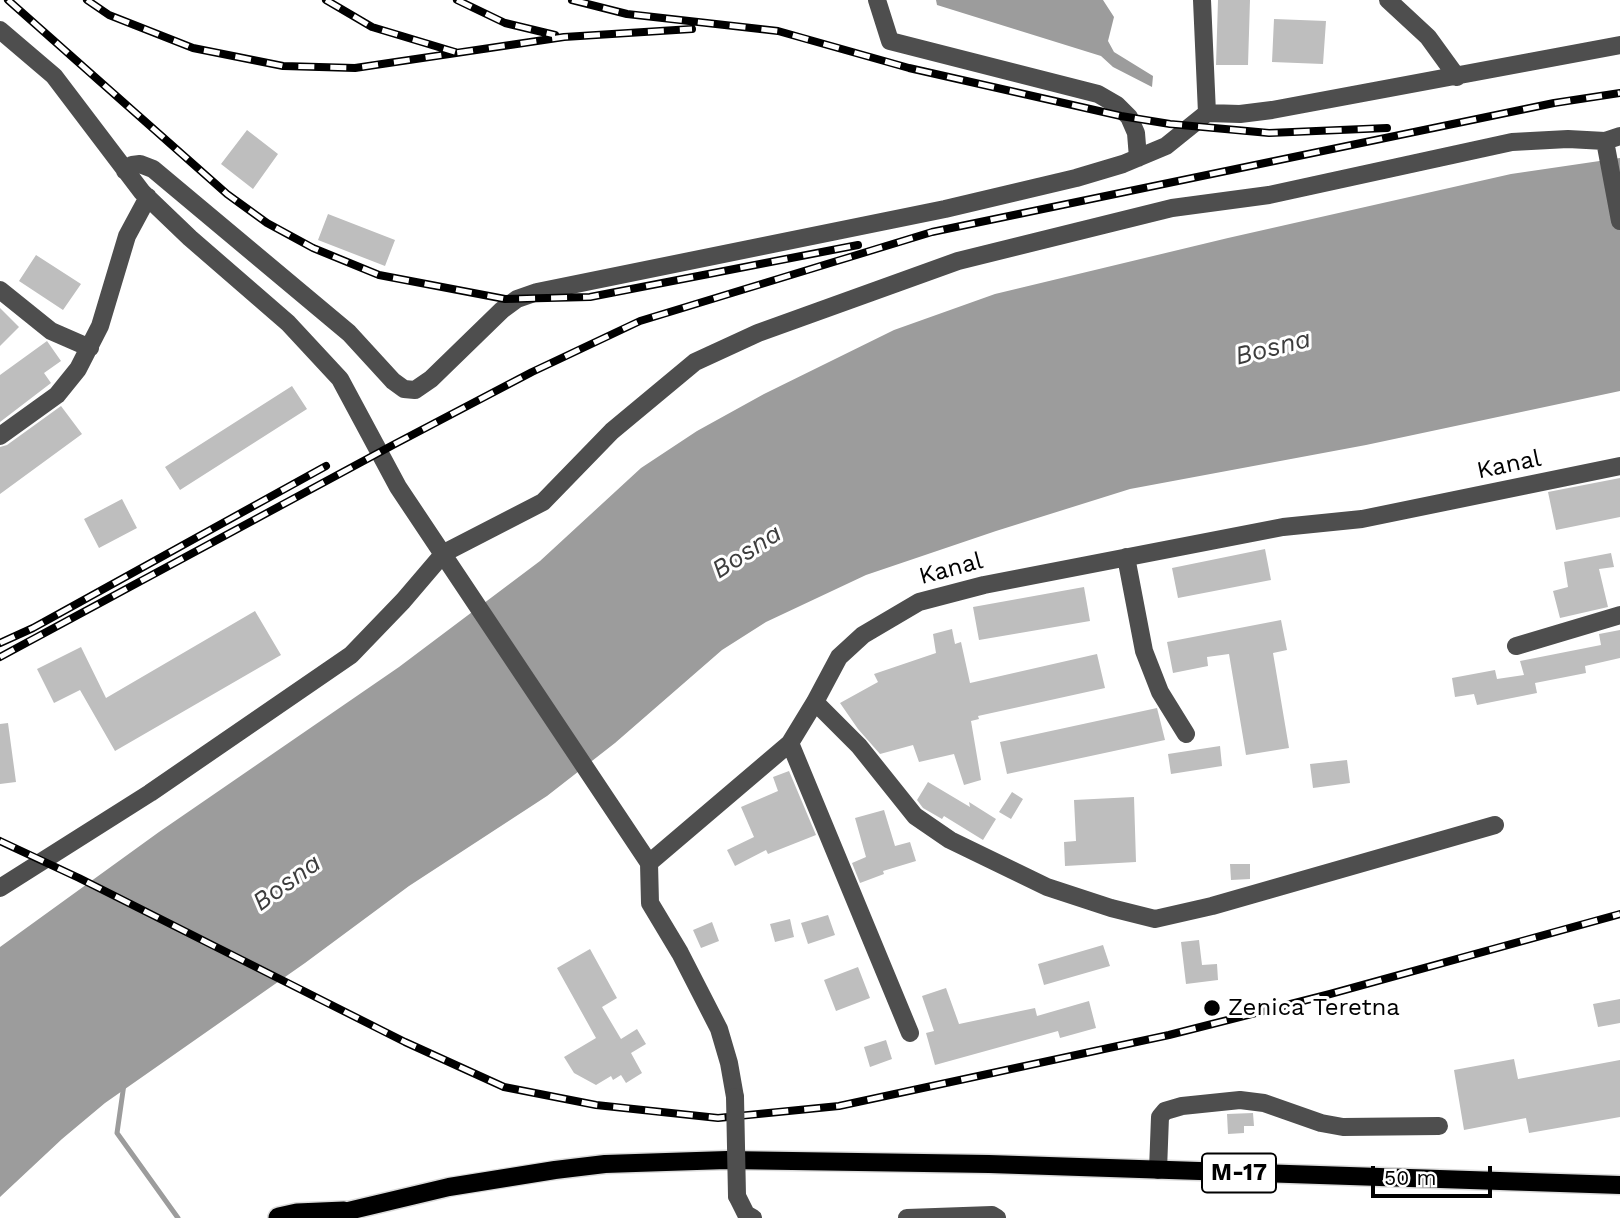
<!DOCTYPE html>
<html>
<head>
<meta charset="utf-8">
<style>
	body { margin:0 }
	#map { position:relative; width:1620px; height:1218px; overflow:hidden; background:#fff; font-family:"Work Sans",sans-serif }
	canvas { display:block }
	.scale { position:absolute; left:1371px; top:1166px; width:121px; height:32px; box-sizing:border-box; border:4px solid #000; border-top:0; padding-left:9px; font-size:21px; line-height:24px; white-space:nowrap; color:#000; -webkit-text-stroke:5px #fff; paint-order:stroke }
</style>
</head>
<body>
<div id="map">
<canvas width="1620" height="1218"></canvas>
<div class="scale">50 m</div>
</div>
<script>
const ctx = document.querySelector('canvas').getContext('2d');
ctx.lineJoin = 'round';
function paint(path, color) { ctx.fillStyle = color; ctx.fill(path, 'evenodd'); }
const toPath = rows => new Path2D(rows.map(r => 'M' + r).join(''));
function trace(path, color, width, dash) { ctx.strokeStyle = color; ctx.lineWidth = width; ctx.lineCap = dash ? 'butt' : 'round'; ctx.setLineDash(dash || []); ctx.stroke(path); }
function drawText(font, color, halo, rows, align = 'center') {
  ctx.font = font + ' "Work Sans",sans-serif'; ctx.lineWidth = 6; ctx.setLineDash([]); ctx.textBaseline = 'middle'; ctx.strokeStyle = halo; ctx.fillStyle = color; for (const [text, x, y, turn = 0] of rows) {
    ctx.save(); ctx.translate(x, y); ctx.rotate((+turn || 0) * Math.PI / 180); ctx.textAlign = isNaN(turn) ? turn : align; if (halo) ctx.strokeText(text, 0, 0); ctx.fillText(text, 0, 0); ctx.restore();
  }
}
const water = toPath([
	[936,0,1103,0,1114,17,1108,41,1114,52,1153,76,1152,87,1113,67,1101,56,937,5],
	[1620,158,1620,391,1366,445,1130,489,996,531,866,575,766,622,722,650,615,743,547,796,409,886,305,963,105,1103,62,1139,0,1197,0,947,159,832,399,667,540,561,641,468,697,431,764,394,894,330,995,294,1228,238,1511,174]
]);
const stream = toPath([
	[124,1084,117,1133,178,1218]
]);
const building = toPath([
	[1218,0,1250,0,1248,65,1216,65],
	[1274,19,1326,21,1323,64,1272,62],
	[247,130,278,154,253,189,221,164],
	[328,214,395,240,385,266,318,240],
	[36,255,81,284,63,310,19,281],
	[0,308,19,327,0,346],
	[47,341,61,361,44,373,51,383,0,422,0,375],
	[292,386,307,409,180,490,165,467],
	[61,406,82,434,0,494,0,447,7,445],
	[1620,478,1620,517,1556,530,1548,492],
	[122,499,137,528,99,548,84,519],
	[1265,549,1271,580,1178,598,1172,568],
	[1611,553,1614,567,1599,569,1608,607,1560,618,1553,591,1568,587,1564,562],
	[1084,587,1090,621,979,640,973,607],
	[255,611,281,655,115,751,80,690,54,703,37,669,81,647,106,698],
	[1281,620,1287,650,1273,653,1289,748,1246,755,1229,654,1207,657,1208,666,1173,673,1167,642],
	[952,629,955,644,961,642,970,683,1097,654,1105,688,978,716,979,719,971,721,981,780,964,785,954,754,919,762,913,745,880,754,858,729,840,703,878,682,874,674,936,653,933,634],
	[1620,630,1620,658,1585,666,1586,673,1535,683,1537,693,1477,705,1474,694,1455,697,1452,678,1495,670,1497,679,1524,675,1520,661,1601,645,1599,634],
	[1157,708,1165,740,1007,774,1000,742],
	[8,723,16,782,0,784,0,724],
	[1220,746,1222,766,1171,774,1168,754],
	[1347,760,1350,783,1313,788,1310,764],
	[789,771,816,835,768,854,766,850,735,866,727,850,754,837,741,807,778,791,773,777],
	[928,782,970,807,969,802,996,819,983,840,944,816,942,819,923,808,917,800],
	[1012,792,1023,799,1011,819,999,812],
	[1134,797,1136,862,1065,866,1064,842,1076,841,1074,800],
	[884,810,895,846,910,842,916,861,883,871,884,874,860,883,852,863,866,857,855,818],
	[1230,864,1250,864,1250,879,1231,880],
	[828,915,835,935,808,944,801,923],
	[790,919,794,937,775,942,770,924],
	[712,922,719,941,701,948,693,930],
	[1199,940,1202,965,1217,964,1218,980,1186,984,1181,942],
	[1103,945,1110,966,1044,985,1038,964],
	[590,949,617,998,602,1007,621,1039,637,1029,646,1044,631,1053,642,1073,626,1083,621,1075,613,1080,611,1076,596,1085,574,1073,564,1057,596,1038,557,968],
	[858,967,870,998,836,1011,824,980],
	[946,988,959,1024,1035,1008,1037,1016,1089,1001,1096,1028,1060,1038,1058,1031,935,1065,926,1033,934,1031,922,996],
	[1620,999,1620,1023,1598,1027,1593,1004],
	[886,1040,892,1059,870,1067,864,1047],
	[1514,1059,1518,1079,1620,1060,1620,1117,1529,1133,1526,1118,1464,1130,1454,1070],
	[1253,1113,1254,1126,1244,1126,1244,1133,1228,1134,1227,1114]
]);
const minor = toPath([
	[877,0,890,41,1098,94,1117,105,1129,117,1136,133,1138,158],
	[1202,0,1207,113],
	[1388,0,1428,37,1457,77],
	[0,30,54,76,142,192,190,238,288,323,340,379,398,487,649,863],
	[1605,141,1620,221],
	[125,171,132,165,140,164,153,169,349,333,393,381,404,389,415,390,431,379,502,310,517,299,537,292,945,209,1076,178,1123,164,1166,146,1207,113,1240,114,1272,110,1620,45],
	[0,290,51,331,90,348],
	[0,436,57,395,78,369,100,326,127,236,148,197],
	[1126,557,1144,651,1160,692,1186,734],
	[1516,646,1620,615],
	[815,702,859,746,915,816,950,840,1047,887,1111,908,1155,919,1212,906,1495,825],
	[790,743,910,1033],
	[0,888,150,793,351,655,403,601,444,553,543,502,612,431,695,362,758,333,958,261,1172,208,1269,195,1512,142,1568,139,1605,141,1620,136],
	[735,1097,729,1063,719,1029,680,953,650,903,649,863,790,743,815,702,839,657,863,635,919,602,984,585,1283,527,1362,519,1620,466],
	[1158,1170,1160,1117,1165,1111,1182,1106,1240,1100,1264,1103,1321,1123,1343,1127,1439,1126],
	[737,1196,746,1214,753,1218],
	[907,1218,992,1215,997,1218]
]);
const major = toPath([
	[344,1212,449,1187,555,1170,605,1164,727,1160,989,1164,1620,1185]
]);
const highway = toPath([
	[279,1218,297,1214,344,1212]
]);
const rail = toPath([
	[8,0,227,194,267,223,313,248,379,275,505,299,590,297,858,245],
	[87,0,109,15,193,48,283,66,355,68,564,37,692,29],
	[326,0,372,27,455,52],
	[457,0,505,23,555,35],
	[572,0,627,14,778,31,909,68,1121,116,1170,124,1269,133,1387,128],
	[0,643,33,628,326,466],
	[0,657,393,445,532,372,640,321,932,232,1554,103,1620,93],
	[0,841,79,878,405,1042,504,1087,596,1105,718,1118,839,1106,1169,1035,1330,994,1620,914]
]);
const minorBridge = toPath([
	[735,1097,737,1196]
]);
const markers = [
	[1212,1008,9,"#000"]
];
const shields = [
	[1239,1173,74]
];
const shieldNames = [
	["M-17",1239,1173]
];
const streetNames = [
	["Kanal",1509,465,-12],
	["Kanal",951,569,-15]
];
const poiNames = [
	["Zenica Teretna",1228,1008]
];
const waterNames = [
	["Bosna",1273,348,-14],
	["Bosna",747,552,-33],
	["Bosna",287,883,-36]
];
paint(water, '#9c9c9c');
trace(stream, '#9c9c9c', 5);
paint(building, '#bebebe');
trace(major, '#dbdbdb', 21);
trace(highway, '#dbdbdb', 24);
trace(minor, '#4e4e4e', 18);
trace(major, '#000', 18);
trace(highway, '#000', 21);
trace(rail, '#000', 8);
trace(rail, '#fff', 5, [16]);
trace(minorBridge, '#4e4e4e', 18);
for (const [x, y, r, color] of markers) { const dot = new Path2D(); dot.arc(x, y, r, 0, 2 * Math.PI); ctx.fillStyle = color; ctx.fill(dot); trace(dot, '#fff', 2.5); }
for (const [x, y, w] of shields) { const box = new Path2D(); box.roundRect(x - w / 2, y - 19.5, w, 39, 5); ctx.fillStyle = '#fff'; ctx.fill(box); trace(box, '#000', 2); }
drawText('bold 23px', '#000', null, shieldNames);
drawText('24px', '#000', '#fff', streetNames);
drawText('24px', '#000', '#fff', poiNames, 'left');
drawText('italic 26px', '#3d3d3d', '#fff', waterNames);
</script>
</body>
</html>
